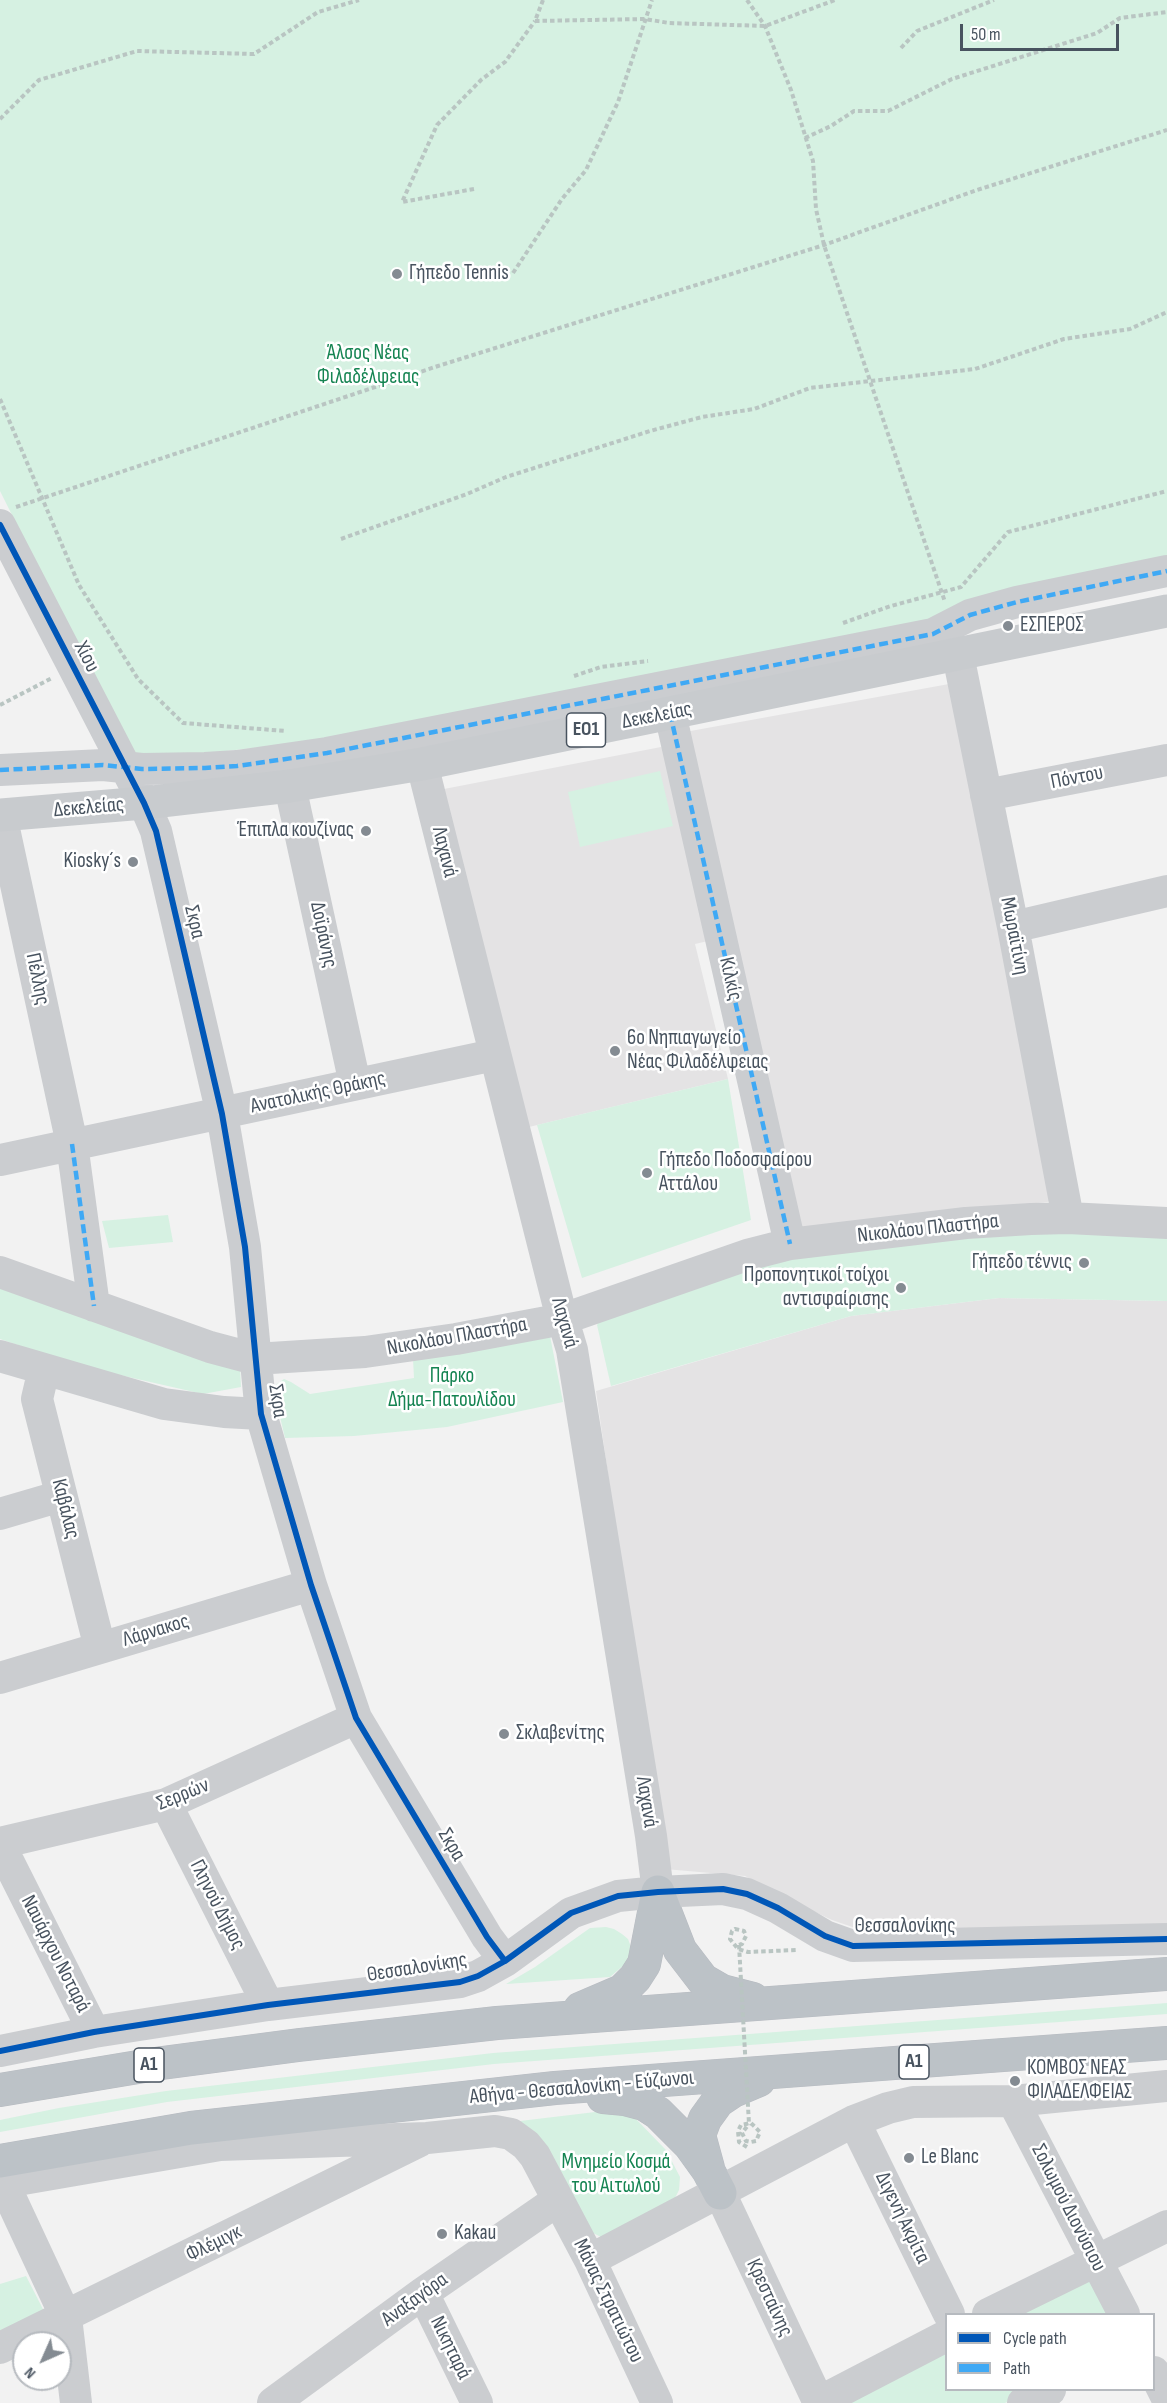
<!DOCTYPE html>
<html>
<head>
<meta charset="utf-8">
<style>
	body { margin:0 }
	#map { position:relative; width:1167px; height:2403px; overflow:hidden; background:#f2f2f2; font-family:"Sofia Sans Condensed",sans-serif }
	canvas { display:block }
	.legend { position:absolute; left:945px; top:2313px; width:210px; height:78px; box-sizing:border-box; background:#fff; border:2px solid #b6babf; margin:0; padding:8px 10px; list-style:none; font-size:18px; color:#48535f }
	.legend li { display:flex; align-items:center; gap:12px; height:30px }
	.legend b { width:30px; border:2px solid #b6babf }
	.north { position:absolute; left:12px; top:2331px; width:60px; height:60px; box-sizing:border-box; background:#fff; border:2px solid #b6babf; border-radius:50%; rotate:225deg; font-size:16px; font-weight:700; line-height:24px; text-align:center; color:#48535f }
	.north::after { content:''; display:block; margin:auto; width:21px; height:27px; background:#848b92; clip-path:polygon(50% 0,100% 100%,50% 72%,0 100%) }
	.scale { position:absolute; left:960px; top:24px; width:159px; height:27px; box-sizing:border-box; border:3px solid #48535f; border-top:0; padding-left:8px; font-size:18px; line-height:21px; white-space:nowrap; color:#48535f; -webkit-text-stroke:4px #fff; paint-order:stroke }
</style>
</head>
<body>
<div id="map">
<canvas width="1167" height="2403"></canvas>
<ul class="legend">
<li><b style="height:8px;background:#0057b8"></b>Cycle path</li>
<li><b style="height:8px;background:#3fa9f5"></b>Path</li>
</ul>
<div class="north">N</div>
<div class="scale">50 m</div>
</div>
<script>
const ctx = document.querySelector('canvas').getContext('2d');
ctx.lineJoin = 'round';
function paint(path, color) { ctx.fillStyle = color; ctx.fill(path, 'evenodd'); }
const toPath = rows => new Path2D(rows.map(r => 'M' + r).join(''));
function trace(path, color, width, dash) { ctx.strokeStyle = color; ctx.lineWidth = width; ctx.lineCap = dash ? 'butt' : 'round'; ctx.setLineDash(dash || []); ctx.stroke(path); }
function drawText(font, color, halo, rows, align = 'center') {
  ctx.font = font + ' "Sofia Sans Condensed",sans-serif'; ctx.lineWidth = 5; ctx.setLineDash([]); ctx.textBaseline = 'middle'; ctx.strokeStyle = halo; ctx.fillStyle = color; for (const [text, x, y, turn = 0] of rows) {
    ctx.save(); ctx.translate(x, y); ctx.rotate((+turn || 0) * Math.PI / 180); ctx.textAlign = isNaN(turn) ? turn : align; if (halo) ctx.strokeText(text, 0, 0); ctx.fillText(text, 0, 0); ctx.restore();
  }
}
const education = toPath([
	[949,684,1056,1201,799,1228,685,732],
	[661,747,665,750,708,941,695,944,728,1079,529,1127,444,789],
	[999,1298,1167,1301,1167,1924,870,1933,832,1920,796,1903,745,1876,665,1869,596,1391,851,1316]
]);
const green = toPath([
	[0,0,1167,0,1167,565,932,628,417,730,135,761,0,491],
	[660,771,673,826,580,847,568,792],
	[728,1079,751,1220,582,1278,537,1125],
	[168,1215,173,1242,109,1248,102,1221],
	[1096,1230,1167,1234,1167,1301,999,1298,851,1316,611,1386,597,1325,604,1314,810,1249],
	[0,1282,240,1368,241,1387,203,1394,80,1366,0,1339],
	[550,1336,563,1402,447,1427,354,1436,285,1438,273,1387,284,1379,291,1382,310,1394,414,1378,413,1359],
	[606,1927,614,1929,622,1934,628,1939,631,1947,630,1956,624,1965,610,1977,506,1984,535,1967,590,1928],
	[1167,2003,1167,2014,494,2064,167,2102,0,2132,0,2120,59,2108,166,2091,493,2053],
	[612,2110,634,2117,666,2150,680,2177,679,2190,672,2204,601,2237,589,2231,542,2147,520,2121],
	[1090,2270,1112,2314,1006,2314],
	[26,2276,45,2313,0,2333,0,2284],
	[946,2346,946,2390,1032,2390,1005,2403,840,2403]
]);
const path = toPath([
	[543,0,535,21,645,19,669,23,765,26,835,0],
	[747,0,765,26,791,90,813,161,816,209,824,245,945,602],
	[901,48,917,31,994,0],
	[0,119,39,80,137,51,254,54,318,12,359,0],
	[805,138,831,126,854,111,888,111,952,79,1097,33,1120,18,1167,12],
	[474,189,402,202,437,125,481,80,505,62,535,21],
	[513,273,562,199,586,170,618,102,652,0],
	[0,399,79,585,138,679,183,723,286,731],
	[16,507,438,366,824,245,977,190,1167,130],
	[341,539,467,494,506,477,650,431,702,417,754,409,810,388,975,369,1064,339,1130,329,1167,312],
	[843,623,891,606,961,587,1008,532,1167,491],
	[574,676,601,667,648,661],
	[0,705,52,678],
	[739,1945,742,1944,746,1936,744,1931,735,1929,732,1931,730,1939,738,1949,748,1952,796,1950],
	[747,2147,739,2142,738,2131,741,2125,751,2123,760,2132,756,2141,751,2142,746,2141,742,2133,749,2124]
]);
const minor = toPath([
	[0,525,144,803,156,831,222,1114,245,1247,261,1414,311,1585,356,1718,487,1937,505,1961],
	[958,655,1013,927,1068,1218],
	[670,713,790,1244],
	[422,764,558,1303,572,1350,651,1836,658,1892],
	[0,770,103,765,142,769,205,768,237,766,327,753,933,634,970,615,1017,602,1167,571],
	[290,786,355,1084],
	[986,795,1167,760],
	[1,815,72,1144,94,1306],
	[1013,927,1167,891],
	[0,1160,494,1055],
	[0,1272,210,1347,255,1359,365,1352,456,1339,563,1319,747,1255,790,1244,966,1223,1031,1219,1068,1218,1167,1223],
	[0,1356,164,1404,224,1412,261,1414],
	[44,1369,37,1399,100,1648],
	[0,1514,61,1496],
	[0,1678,311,1585],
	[166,1804,268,2005],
	[0,1843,166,1804,356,1718],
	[0,1845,94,2032],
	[0,2051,94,2032,268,2005,460,1982,478,1976,505,1961,571,1913,618,1896,658,1892,723,1889,747,1894,778,1908,825,1936,853,1946,1167,1939],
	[1013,2101,1124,2314],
	[854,2121,949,2314],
	[3,2182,66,2317,76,2403],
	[0,2183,220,2145,427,2138,495,2131,511,2134,526,2145,535,2156,590,2260,657,2403],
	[720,2193,819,2403],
	[590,2260,854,2121,888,2108,913,2102,1013,2101,1167,2086],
	[423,2293,477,2403],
	[988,2314,1167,2226],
	[0,2348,418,2142],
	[1154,2372,1167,2398],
	[819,2402,946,2336],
	[273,2403,423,2293,558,2200],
	[1023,2403,1050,2390]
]);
const major = toPath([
	[0,815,144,803,290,786,422,764,1167,611]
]);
const highway = toPath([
	[659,1896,680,1950,703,1980,722,1991,753,1999],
	[580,2009,622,1991,635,1978,644,1964,658,1892],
	[0,2090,162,2063,299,2045,497,2023,1167,1974],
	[603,2097,625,2099,644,2104,658,2113,690,2145,708,2170,720,2193],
	[0,2161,191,2128,555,2088,1167,2043],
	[708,2168,699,2135,705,2119,718,2101,733,2091,759,2080]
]);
const pathBridge = toPath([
	[739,1945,749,2124]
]);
const quiet = toPath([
	[670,713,790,1244],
	[0,770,103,765,142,769,205,768,237,766,327,753,933,634,970,615,1017,602,1167,571],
	[72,1144,94,1306]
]);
const cycleway = toPath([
	[0,525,144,803,156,831,222,1114,245,1247,261,1414,311,1585,356,1718,487,1937,505,1961],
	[0,2051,94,2032,268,2005,460,1982,478,1976,505,1961,571,1913,618,1896,658,1892,723,1889,747,1894,778,1908,825,1936,853,1946,1167,1939]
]);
const markers = [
	[397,274,6,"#848b92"],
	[1008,626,6,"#848b92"],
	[366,831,6,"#848b92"],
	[133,862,6,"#848b92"],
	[615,1051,6,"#848b92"],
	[647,1173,6,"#848b92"],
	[1084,1263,6,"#848b92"],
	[901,1288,6,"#848b92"],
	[504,1734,6,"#848b92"],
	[1015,2081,6,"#848b92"],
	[909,2158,6,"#848b92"],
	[442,2234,6,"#848b92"]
];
const shields = [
	[586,730,39],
	[914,2062,30],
	[149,2065,30]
];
const shieldNames = [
	["ΕΟ1",586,730],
	["Α1",914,2062],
	["Α1",149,2065]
];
const poiNames = [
	["Γήπεδο Tennis",409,274],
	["ΕΣΠΕΡΟΣ",1020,626],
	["Έπιπλα κουζίνας",354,831,"right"],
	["Kiosky´s",121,862,"right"],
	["6ο Νηπιαγωγείο",627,1039],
	["Νέας Φιλαδέλφειας",627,1063],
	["Γήπεδο Ποδοσφαίρου",659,1161],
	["Αττάλου",659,1185],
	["Γήπεδο τέννις",1072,1263,"right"],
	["Προπονητικοί τοίχοι",889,1276,"right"],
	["αντισφαίρισης",889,1300,"right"],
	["Σκλαβενίτης",516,1734],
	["ΚΟΜΒΟΣ ΝΕΑΣ",1027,2069],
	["ΦΙΛΑΔΕΛΦΕΙΑΣ",1027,2093],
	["Le Blanc",921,2158],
	["Kakau",454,2234]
];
const parkNames = [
	["Άλσος Νέας",368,354],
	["Φιλαδέλφειας",368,378],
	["Πάρκο",452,1377],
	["Δήμα-Πατουλίδου",452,1401],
	["Μνημείο Κοσμά",616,2163],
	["του Αιτωλού",616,2187]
];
const streetNames = [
	["Χίου",86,657,63],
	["Δεκελείας",657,716,-11],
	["Πόντου",1077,778,-11],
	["Δεκελείας",89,808,-5],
	["Λαχανά",444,852,76],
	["Σκρα",194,922,77],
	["Δοϊράνης",323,935,78],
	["Μωραϊτίνη",1014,936,79],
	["Πέλλης",37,979,78],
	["Κιλκίς",730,979,77],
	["Ανατολικής Θράκης",318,1093,-12],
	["Νικολάου Πλαστήρα",928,1229,-6],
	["Λαχανά",564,1323,74],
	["Νικολάου Πλαστήρα",457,1337,-10],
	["Σκρα",277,1401,81],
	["Καβάλας",65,1509,76],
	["Λάρνακος",156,1631,-17],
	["Σερρών",183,1795,-22],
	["Λαχανά",646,1802,81],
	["Σκρα",451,1845,59],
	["Γληνού Δήμος",217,1905,63],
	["Θεσσαλονίκης",905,1927],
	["Ναυάρχου Νοταρά",55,1954,63],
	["Θεσσαλονίκης",417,1968,-9],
	["Αθήνα - Θεσσαλονίκη - Εύζωνοι",582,2088,-5],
	["Σολωμού Διονύσιου",1068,2208,63],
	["Διγενή Ακρίτα",902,2218,64],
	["Φλέμιγκ",214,2244,-26],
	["Κρεσταίνης",769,2298,65],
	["Αναξαγόρα",415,2300,-36],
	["Μάνας Στρατιώτου",608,2301,64],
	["Νικηταρά",450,2348,64]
];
paint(education, '#e4e3e4');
paint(green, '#d6f1e2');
trace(highway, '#b7bbc1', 34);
trace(path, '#b9c5c2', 4, [4.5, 3]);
trace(minor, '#cbcdd0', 32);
trace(major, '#c8cbce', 33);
trace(highway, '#bcc2c7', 33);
trace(pathBridge, '#b9c5c2', 4, [4.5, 3]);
trace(quiet, '#3fa9f5', 4.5, [9, 4.5]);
trace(cycleway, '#0057b8', 6);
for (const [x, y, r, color] of markers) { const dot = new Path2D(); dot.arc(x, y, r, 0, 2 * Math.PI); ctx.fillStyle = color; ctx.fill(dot); trace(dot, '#fff', 2); }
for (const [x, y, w] of shields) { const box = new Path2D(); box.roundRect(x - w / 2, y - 17, w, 34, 4.5); ctx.fillStyle = '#fff'; ctx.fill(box); trace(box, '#48535f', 1.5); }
drawText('bold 20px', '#48535f', null, shieldNames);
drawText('21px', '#48535f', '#fff', poiNames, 'left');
drawText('21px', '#158452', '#fff', parkNames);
drawText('21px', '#48535f', '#fff', streetNames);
</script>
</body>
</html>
